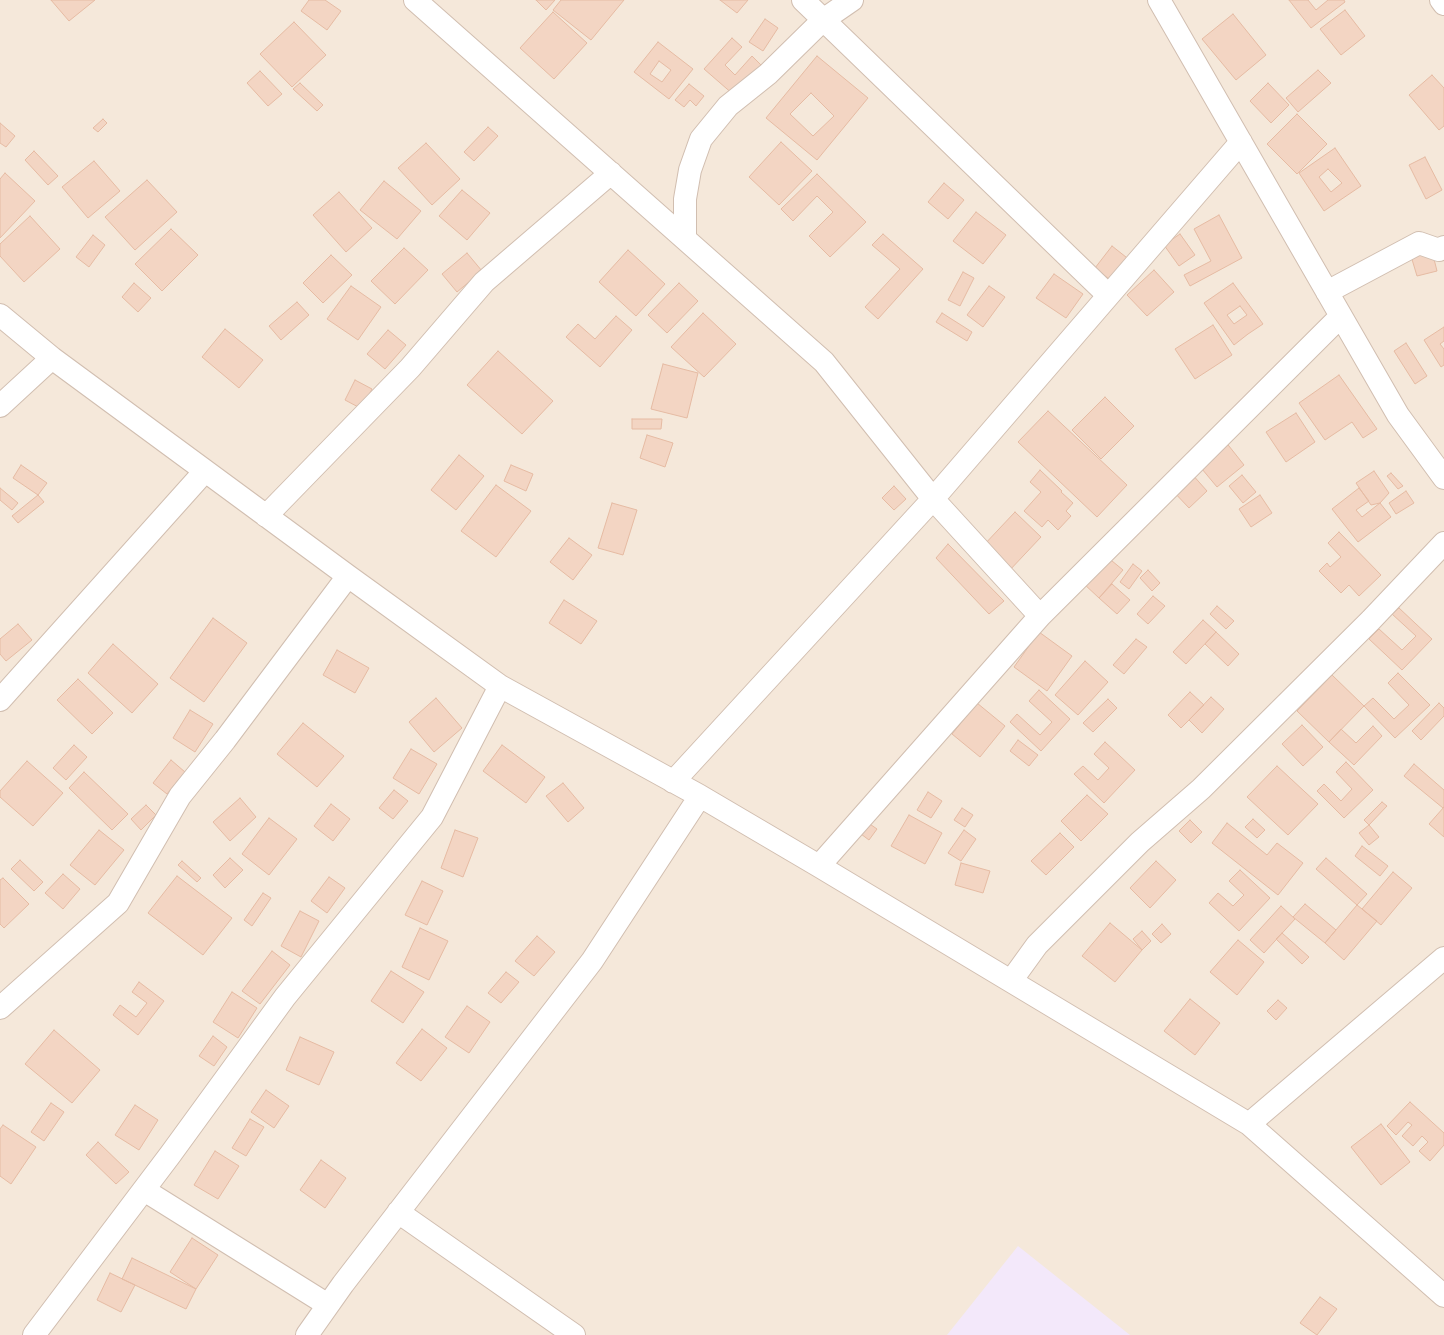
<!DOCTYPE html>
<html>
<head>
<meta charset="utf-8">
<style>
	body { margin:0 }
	canvas { display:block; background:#fdf6ec }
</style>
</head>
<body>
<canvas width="1444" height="1335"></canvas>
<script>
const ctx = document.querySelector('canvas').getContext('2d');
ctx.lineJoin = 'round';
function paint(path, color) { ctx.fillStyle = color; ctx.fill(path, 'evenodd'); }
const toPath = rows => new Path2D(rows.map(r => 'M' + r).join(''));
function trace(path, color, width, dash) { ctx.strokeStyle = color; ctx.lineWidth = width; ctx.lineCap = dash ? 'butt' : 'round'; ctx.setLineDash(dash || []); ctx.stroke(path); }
const residential = toPath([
	[0,0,1444,0,1444,1335,0,1335]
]);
const education = toPath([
	[1018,1246,1130,1335,947,1335]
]);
const building = toPath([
	[51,0,95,0,69,21,51,0],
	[309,0,325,0,341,11,327,30,301,11,309,0],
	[536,0,555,0,546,10,536,0],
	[561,0,624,0,591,40,553,10,561,0],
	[720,0,748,0,737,13,720,0],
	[1289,0,1308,0,1316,10,1328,0,1344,0,1345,2,1311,28,1289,0],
	[1345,10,1365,36,1341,55,1320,29,1345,10],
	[553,12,587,43,554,79,520,48,553,12],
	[1233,14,1266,55,1236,80,1202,39,1233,14],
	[765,19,778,28,763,51,749,42,765,19],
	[294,22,326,55,292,87,260,54,294,22],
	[732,38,742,47,725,65,735,75,752,56,761,65,734,95,704,69,732,38],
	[658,42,693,69,669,99,634,72,658,42],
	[659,61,671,70,662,82,650,74,659,61],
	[817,56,868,98,817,160,766,118,817,56],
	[811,93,834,116,813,136,790,114,811,93],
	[1318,70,1331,83,1298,112,1286,98,1318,70],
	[260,71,282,94,268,106,247,83,260,71],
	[1432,75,1444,88,1444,126,1439,130,1409,95,1432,75],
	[300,83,323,105,317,111,293,89,300,83],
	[1268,83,1289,105,1271,123,1250,101,1268,83],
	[689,84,704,96,696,106,690,100,684,107,675,100,689,84],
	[1297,114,1327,144,1297,174,1267,144,1297,114],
	[103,119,107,123,98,132,93,128,103,119],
	[0,123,15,136,6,147,0,143,0,123],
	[488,127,498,136,474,161,464,152,488,127],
	[781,142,812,171,779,205,749,177,781,142],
	[426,143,460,179,432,205,398,168,426,143],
	[1335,148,1361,186,1324,211,1299,173,1335,148],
	[1328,169,1342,183,1331,192,1319,177,1328,169],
	[34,151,58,176,48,185,25,160,34,151],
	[1425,157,1442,190,1426,199,1409,165,1425,157],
	[94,161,120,191,88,218,62,187,94,161],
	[5,173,35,201,0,238,0,179,5,173],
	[817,174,866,222,830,257,809,236,833,212,817,196,793,221,781,209,817,174],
	[147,180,177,212,135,250,105,217,147,180],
	[384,181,421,211,397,239,360,210,384,181],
	[944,183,964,200,948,219,928,202,944,183],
	[462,190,490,213,467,240,439,216,462,190],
	[339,192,372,228,346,252,313,215,339,192],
	[976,212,1006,235,983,264,953,241,976,212],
	[1219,215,1242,258,1190,286,1184,275,1211,261,1194,229,1219,215],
	[30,216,60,249,24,282,0,256,0,244,30,216],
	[171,229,198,255,162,291,135,264,171,229],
	[883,234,923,269,878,319,865,307,900,269,872,245,883,234],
	[1180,234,1195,255,1179,266,1164,245,1180,234],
	[93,235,105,245,89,267,76,257,93,235],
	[1112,246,1131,261,1114,283,1095,268,1112,246],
	[404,248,428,270,395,304,371,281,404,248],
	[628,250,665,284,636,316,599,282,628,250],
	[1432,251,1437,271,1417,276,1411,256,1432,251],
	[467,253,482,271,457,292,442,274,467,253],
	[331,255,352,275,323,303,303,283,331,255],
	[1154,270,1174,292,1147,316,1127,295,1154,270],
	[963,272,974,278,960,306,948,300,963,272],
	[1054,274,1083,294,1066,318,1036,298,1054,274],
	[134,283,151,298,138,312,122,297,134,283],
	[679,283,698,301,667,333,648,315,679,283],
	[1233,283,1263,324,1248,334,1234,345,1204,303,1233,283],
	[1240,306,1247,315,1234,324,1227,315,1240,306],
	[351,286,381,307,358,340,327,319,351,286],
	[989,286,1005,297,983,327,967,315,989,286],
	[297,302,309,315,281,340,269,326,297,302],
	[703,313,736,344,704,377,671,347,703,313],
	[942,313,972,332,967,341,936,322,942,313],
	[616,316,632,330,600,367,566,337,578,324,595,339,616,316],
	[1213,325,1232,355,1195,379,1175,349,1213,325],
	[1444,327,1444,341,1440,344,1444,349,1444,365,1441,367,1424,340,1444,327],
	[225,329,263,360,239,388,202,357,225,329],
	[388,330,406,345,385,369,367,354,388,330],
	[1406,343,1427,376,1415,384,1394,351,1406,343],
	[498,351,553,401,522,434,467,385,498,351],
	[663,364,698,373,687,418,651,409,663,364],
	[1339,375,1377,429,1363,438,1352,422,1325,440,1299,403,1339,375],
	[355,380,372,389,362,409,345,400,355,380],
	[1105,397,1134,426,1101,459,1072,430,1105,397],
	[1048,411,1127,485,1097,517,1018,442,1048,411],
	[1296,413,1315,442,1286,462,1266,432,1296,413],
	[632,419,662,419,661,429,632,429,632,419],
	[647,435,673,443,665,467,640,458,647,435],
	[1225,441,1244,465,1217,487,1197,463,1225,441],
	[459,455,484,476,456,510,431,490,459,455],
	[21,465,47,483,38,495,13,478,21,465],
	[511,465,533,474,526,491,504,481,511,465],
	[1040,470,1062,491,1061,492,1073,503,1066,511,1071,516,1058,530,1048,520,1042,527,1024,511,1041,492,1030,482,1040,470],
	[1374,471,1389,493,1380,503,1371,505,1356,483,1374,471],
	[1191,473,1207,491,1189,508,1172,490,1191,473],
	[1391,473,1403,486,1398,489,1387,476,1391,473],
	[1242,475,1256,492,1243,503,1229,486,1242,475],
	[496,485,531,511,496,557,461,531,496,485],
	[894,486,906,499,894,510,882,498,894,486],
	[0,488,18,503,12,510,0,500,0,488],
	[1359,488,1369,501,1356,510,1362,517,1380,503,1391,517,1358,542,1332,509,1359,488],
	[1406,491,1414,503,1396,514,1389,503,1406,491],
	[38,495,44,502,18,523,12,516,38,495],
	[1260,495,1272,513,1251,527,1239,509,1260,495],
	[612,503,637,510,623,555,598,548,612,503],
	[1015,512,1041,537,1008,572,982,547,1015,512],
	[1339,532,1381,575,1359,596,1349,585,1341,593,1319,571,1327,563,1330,567,1341,557,1328,543,1339,532],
	[569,538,592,555,573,580,550,562,569,538],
	[948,544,1004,601,989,614,936,558,948,544],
	[1106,556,1123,570,1099,598,1083,583,1106,556],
	[1133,564,1142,571,1129,589,1120,582,1133,564],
	[1148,570,1160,583,1152,591,1140,578,1148,570],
	[1112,584,1130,600,1117,614,1099,598,1112,584],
	[1153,596,1165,606,1148,624,1137,614,1153,596],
	[564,600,597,621,581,644,549,623,564,600],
	[1217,606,1234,621,1226,629,1210,614,1217,606],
	[1399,608,1432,639,1402,670,1369,639,1379,629,1402,650,1416,636,1392,614,1399,608],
	[213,618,247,643,204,702,170,678,213,618],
	[1203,620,1216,632,1186,664,1173,652,1203,620],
	[18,624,32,640,6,661,0,654,0,639,18,624],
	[1039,632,1072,656,1047,691,1014,667,1039,632],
	[1216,632,1239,654,1228,666,1205,644,1216,632],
	[1136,639,1147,647,1124,674,1113,665,1136,639],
	[113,644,158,684,132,713,88,673,113,644],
	[337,650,369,668,355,693,323,675,337,650],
	[1085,661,1108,682,1078,715,1055,695,1085,661],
	[1398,673,1430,705,1395,738,1364,706,1373,698,1394,719,1409,705,1388,683,1398,673],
	[1332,675,1364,706,1329,742,1297,711,1332,675],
	[78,679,113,713,92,734,57,700,78,679],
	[1039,690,1070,719,1041,751,1010,722,1017,714,1040,735,1052,722,1029,701,1039,690],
	[1190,692,1204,705,1181,728,1168,715,1190,692],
	[1211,697,1224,709,1202,733,1189,720,1211,697],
	[436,698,462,728,434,752,409,722,436,698],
	[1108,699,1117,708,1093,732,1083,723,1108,699],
	[977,703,1005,726,980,757,952,734,977,703],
	[1439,703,1444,708,1444,716,1421,740,1412,731,1439,703],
	[190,710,213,724,195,752,173,738,190,710],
	[303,723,344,756,317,787,277,754,303,723],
	[1302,725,1323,747,1303,766,1282,744,1302,725],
	[1373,726,1382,736,1354,765,1329,742,1341,729,1356,743,1373,726],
	[1018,740,1038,755,1029,766,1010,751,1018,740],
	[1105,742,1135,770,1104,803,1074,774,1083,766,1098,780,1109,768,1094,754,1105,742],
	[74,745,87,757,66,780,53,768,74,745],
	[502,745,545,777,526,803,483,771,502,745],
	[411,749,437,764,419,794,393,778,411,749],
	[171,760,185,772,167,794,153,783,171,760],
	[27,761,63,793,33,826,0,797,0,791,27,761],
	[1346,762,1373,790,1344,818,1317,791,1324,784,1341,801,1352,789,1336,772,1346,762],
	[1414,764,1444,790,1444,807,1443,808,1404,776,1414,764],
	[1277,766,1318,804,1288,835,1247,797,1277,766],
	[84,772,128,814,112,830,69,788,84,772],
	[563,783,584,808,568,822,546,796,563,783],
	[394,790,408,801,393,819,379,808,394,790],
	[928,792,942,801,931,818,917,810,928,792],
	[1087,795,1108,814,1081,841,1061,821,1087,795],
	[240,798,256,817,230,841,213,822,240,798],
	[1382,802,1387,806,1369,825,1364,820,1382,802],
	[331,804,350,819,333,841,314,826,331,804],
	[146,805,156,815,141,830,131,819,146,805],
	[1444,807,1444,837,1429,824,1444,807],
	[962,808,973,815,965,827,954,820,962,808],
	[909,815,942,833,925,864,891,846,909,815],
	[269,818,297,839,269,875,242,854,269,818],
	[1253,819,1265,830,1257,838,1245,827,1253,819],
	[864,820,877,829,869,840,857,831,864,820],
	[1190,820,1202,832,1191,843,1179,831,1190,820],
	[1227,823,1267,855,1277,843,1303,863,1278,895,1212,843,1227,823],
	[1369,825,1379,837,1369,845,1359,833,1369,825],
	[99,830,124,850,95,885,70,865,99,830],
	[455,830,478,838,463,877,441,868,455,830],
	[964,830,976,839,961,861,948,853,964,830],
	[1060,833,1074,847,1046,875,1031,861,1060,833],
	[1362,846,1388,866,1380,876,1355,856,1362,846],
	[230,858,243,870,225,888,213,875,230,858],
	[1326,858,1367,894,1357,905,1316,869,1326,858],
	[20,860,43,882,34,891,11,869,20,860],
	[182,861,201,878,197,882,178,865,182,861],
	[1156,861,1176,880,1150,908,1130,888,1156,861],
	[961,863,990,871,983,893,955,885,961,863],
	[1240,870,1270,898,1239,931,1209,903,1218,893,1233,906,1244,895,1229,881,1240,870],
	[1393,872,1412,888,1381,925,1362,909,1393,872],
	[63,874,80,889,63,909,45,893,63,874],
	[177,876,232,918,203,955,148,913,177,876],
	[329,877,345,888,327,913,311,901,329,877],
	[3,878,29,904,4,928,0,924,0,880,3,878],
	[422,881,443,891,427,925,405,915,422,881],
	[263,893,271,898,252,926,244,920,263,893],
	[1305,904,1336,930,1325,943,1293,917,1305,904],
	[1357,905,1377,921,1344,960,1325,943,1357,905],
	[1281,906,1295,919,1264,953,1250,940,1281,906],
	[300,911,319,921,301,957,281,946,300,911],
	[1110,923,1142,950,1115,982,1082,956,1110,923],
	[1162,924,1171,934,1161,943,1152,934,1162,924],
	[420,928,448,941,429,980,402,967,420,928],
	[1142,931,1151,941,1142,950,1133,939,1142,931],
	[1282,933,1309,957,1302,964,1276,939,1282,933],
	[537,936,555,952,534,976,515,961,537,936],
	[1238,940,1264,962,1237,995,1210,972,1238,940],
	[272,951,290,965,260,1004,242,991,272,951],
	[391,971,424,992,403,1023,371,1001,391,971],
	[506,972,519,982,501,1003,488,993,506,972],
	[139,982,164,1001,138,1035,113,1015,120,1005,136,1017,147,1003,132,992,139,982],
	[232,992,257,1008,238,1038,213,1022,232,992],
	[1190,999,1220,1023,1195,1055,1164,1031,1190,999],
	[1278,1000,1287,1008,1276,1020,1267,1011,1278,1000],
	[467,1006,490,1022,469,1053,445,1037,467,1006],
	[422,1029,447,1048,421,1081,396,1063,422,1029],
	[54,1030,100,1070,72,1103,25,1064,54,1030],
	[213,1036,227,1047,214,1066,199,1056,213,1036],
	[300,1037,334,1052,319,1085,286,1070,300,1037],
	[266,1090,289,1106,274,1128,251,1112,266,1090],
	[1410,1102,1444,1133,1444,1145,1430,1161,1419,1151,1428,1142,1422,1136,1413,1146,1402,1136,1412,1125,1408,1122,1396,1135,1387,1126,1410,1102],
	[51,1103,64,1112,44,1141,31,1132,51,1103],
	[135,1105,158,1120,139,1150,115,1135,135,1105],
	[250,1119,264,1127,246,1156,232,1148,250,1119],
	[1381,1124,1410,1162,1381,1185,1351,1147,1381,1124],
	[3,1125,36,1147,11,1184,0,1176,0,1129,3,1125],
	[98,1142,129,1172,116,1184,86,1155,98,1142],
	[215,1151,239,1166,218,1199,194,1185,215,1151],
	[321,1160,346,1178,325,1208,300,1190,321,1160],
	[192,1238,218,1255,196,1289,170,1272,192,1238],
	[132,1258,196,1289,186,1309,122,1279,132,1258],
	[110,1273,135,1285,121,1312,97,1300,110,1273],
	[1320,1297,1337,1309,1317,1335,1300,1323,1320,1297]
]);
const street = toPath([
	[415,0,824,362,933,499,1040,616],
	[803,0,1108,295],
	[1159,0,1398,415,1444,478],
	[1441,0,1444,4],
	[685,239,685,199,690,170,701,139,728,106,768,74,823,20,852,0],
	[1327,292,1419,243,1439,250,1444,247],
	[0,315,52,358,348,576,500,686,700,796,819,866,1249,1124,1444,1296],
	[0,406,52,358],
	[266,516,410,368,484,282,611,173],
	[0,700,205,471],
	[673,782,933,499,1241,142],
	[819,866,1040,616,1341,316],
	[1011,981,1037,945,1140,842,1201,789,1371,620,1444,543],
	[0,1008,118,903,180,796,225,740,348,576],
	[1249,1124,1444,958],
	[144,1190,328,1305],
	[398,1212,574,1335],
	[34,1335,170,1155,285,997,432,817,500,686],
	[307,1335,343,1284,592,961,700,796]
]);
paint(residential, '#f5e8da');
paint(education, '#f3e8fa');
paint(building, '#f3d5c3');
trace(building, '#e6bba3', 1);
trace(street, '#d1beb0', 24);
trace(street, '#fff', 22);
</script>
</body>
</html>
